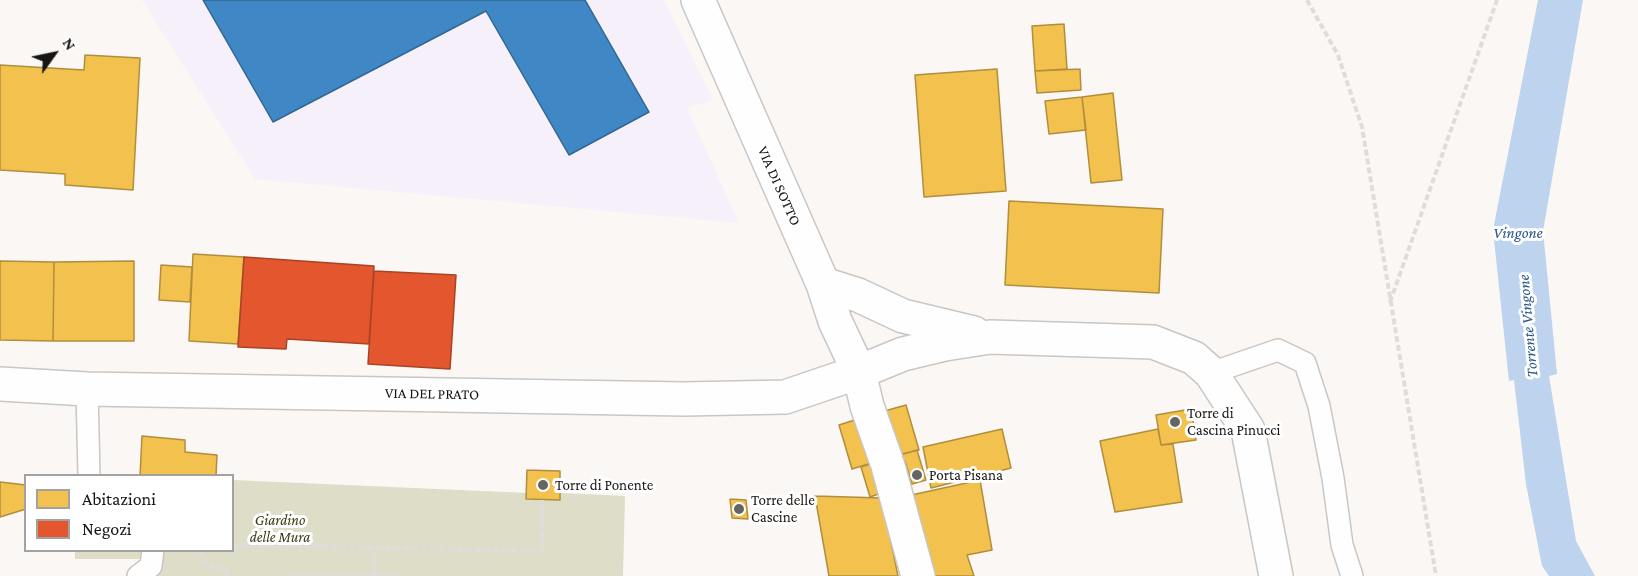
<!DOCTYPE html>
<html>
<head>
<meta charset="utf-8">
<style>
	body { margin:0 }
	#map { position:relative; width:1638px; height:576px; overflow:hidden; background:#fbf7f5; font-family:"Crimson Pro",serif }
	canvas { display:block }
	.legend { position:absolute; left:24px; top:474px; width:210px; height:78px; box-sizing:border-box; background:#fff; border:2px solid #a3a2a1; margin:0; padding:8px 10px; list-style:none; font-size:18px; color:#181615 }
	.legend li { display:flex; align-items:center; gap:12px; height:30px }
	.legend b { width:30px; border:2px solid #a3a2a1 }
	.north { position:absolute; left:24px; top:24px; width:60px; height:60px; -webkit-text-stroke:4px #fff; paint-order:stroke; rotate:57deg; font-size:16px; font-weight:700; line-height:24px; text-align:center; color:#181615 }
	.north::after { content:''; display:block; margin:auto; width:21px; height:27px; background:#181615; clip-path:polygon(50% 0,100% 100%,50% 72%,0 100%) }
</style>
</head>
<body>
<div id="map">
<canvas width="1638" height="576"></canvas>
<ul class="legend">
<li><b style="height:16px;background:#f2c14e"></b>Abitazioni</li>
<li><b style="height:16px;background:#e4572e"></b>Negozi</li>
</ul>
<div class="north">N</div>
</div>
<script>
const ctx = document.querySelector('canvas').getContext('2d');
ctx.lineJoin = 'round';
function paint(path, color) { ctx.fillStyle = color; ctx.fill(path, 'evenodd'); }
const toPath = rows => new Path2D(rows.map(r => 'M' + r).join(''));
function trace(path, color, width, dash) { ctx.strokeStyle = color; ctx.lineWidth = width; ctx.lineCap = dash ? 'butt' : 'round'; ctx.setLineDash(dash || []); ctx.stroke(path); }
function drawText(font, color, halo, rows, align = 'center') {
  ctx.font = font + ' "Crimson Pro",serif'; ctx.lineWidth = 6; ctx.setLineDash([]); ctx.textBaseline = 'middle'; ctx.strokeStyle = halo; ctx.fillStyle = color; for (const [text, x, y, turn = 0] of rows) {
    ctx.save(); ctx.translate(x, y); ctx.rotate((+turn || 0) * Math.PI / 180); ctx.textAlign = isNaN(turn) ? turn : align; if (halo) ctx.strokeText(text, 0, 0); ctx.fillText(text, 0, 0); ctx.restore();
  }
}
const education = toPath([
	[142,0,664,0,713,100,687,108,739,223,255,179]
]);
const green = toPath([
	[233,480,527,493,527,499,559,500,561,493,625,496,623,576,151,576,140,559,75,559,75,551,232,550]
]);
const water = toPath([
	[1538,0,1583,0,1543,231,1557,374,1549,376,1576,541,1595,576,1549,576,1542,566,1526,484,1514,380,1509,381,1493,230]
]);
const homes = toPath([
	[1064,24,1067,69,1035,71,1032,26,1064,24],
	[85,55,140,58,133,190,65,185,65,174,0,170,0,65,84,70,85,55],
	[997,69,1006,191,924,197,915,75,997,69],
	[1080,69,1081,90,1037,93,1035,71,1080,69],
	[1113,93,1122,180,1091,183,1082,97,1113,93],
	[1082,97,1086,130,1049,134,1045,101,1082,97],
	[1009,201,1163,209,1159,293,1005,285,1009,201],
	[193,254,244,257,238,344,189,341,193,254],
	[0,261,54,262,53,341,0,340,0,261],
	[134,261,134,341,53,341,54,262,134,261],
	[161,265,192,267,190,302,159,300,161,265],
	[906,405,919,450,893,456,881,412,906,405],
	[1191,409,1196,440,1161,445,1156,415,1191,409],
	[864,417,878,461,852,469,839,425,864,417],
	[1002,429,1011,468,931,488,923,447,1002,429],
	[1158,429,1161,445,1173,444,1182,502,1115,512,1100,441,1158,429],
	[142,436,185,440,185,452,217,455,216,476,140,476,142,436],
	[917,450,926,480,912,484,905,461,873,471,881,493,870,497,861,467,917,450],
	[527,470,560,471,560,500,526,499,527,470],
	[980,480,992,550,967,555,974,576,930,576,907,496,980,480],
	[0,482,26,485,26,509,0,517,0,482],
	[815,496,882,498,898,576,829,576,815,496],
	[730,499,746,500,748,519,732,518,730,499]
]);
const shops = toPath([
	[244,257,374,266,369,344,287,339,286,349,238,347,244,257],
	[374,271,456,275,450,369,368,364,374,271]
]);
const schools = toPath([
	[203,0,585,0,649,112,569,155,486,11,273,122,203,0]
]);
const path = toPath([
	[1307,0,1338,55,1362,127,1436,576],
	[1390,302,1497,0],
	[232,545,542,551,542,500],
	[200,550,203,559,212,566,225,569,228,576],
	[285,576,406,576],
	[374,576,374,550]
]);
const lane = toPath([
	[1211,373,1278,350,1305,363,1319,406,1333,478,1342,545,1352,576],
	[87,389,89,476],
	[138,576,151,566,153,550]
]);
const street = toPath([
	[698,0,823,284,835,321,859,372,867,406,886,460],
	[823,284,858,295,903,316,974,333],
	[0,384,87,389,684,399,785,397,859,372,903,354,945,344,990,337,1153,342,1194,358,1211,373,1248,430,1276,576],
	[888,466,918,576]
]);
const markers = [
	[1175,422,6,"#676563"],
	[917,475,6,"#676563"],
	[543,485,6,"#676563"],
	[739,509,6,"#676563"]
];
const streetNames = [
	["VIA DI SOTTO",779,186,66],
	["VIA DEL PRATO",432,394,1]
];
const poiNames = [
	["Torre di",1187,413],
	["Cascina Pinucci",1187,430],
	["Porta Pisana",929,475],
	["Torre di Ponente",555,485],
	["Torre delle",751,500],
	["Cascine",751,517]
];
const parkNames = [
	["Giardino",280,520],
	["delle Mura",280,537]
];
const waterNames = [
	["Vingone",1518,233],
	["Torrente Vingone",1528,326,-95]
];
paint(education, '#f5f0f9');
paint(green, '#ddddc8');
paint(water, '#bdd3ee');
paint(homes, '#f2c14e');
trace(homes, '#b18e3d', 1.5);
paint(shops, '#e4572e');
trace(shops, '#a74426', 1.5);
paint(schools, '#3f88c5');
trace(schools, '#336690', 1.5);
trace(lane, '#c9c6c4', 24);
trace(street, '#c9c6c4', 36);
trace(path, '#dedddc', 4, [6, 3]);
trace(lane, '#fefefe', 21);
trace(street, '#fefefe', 33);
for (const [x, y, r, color] of markers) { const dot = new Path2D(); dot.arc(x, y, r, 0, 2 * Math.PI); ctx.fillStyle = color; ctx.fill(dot); trace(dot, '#fff', 2); }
drawText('15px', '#181615', '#fff', streetNames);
drawText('15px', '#181615', '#fff', poiNames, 'left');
drawText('italic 15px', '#393a13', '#fff', parkNames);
drawText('italic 16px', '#295487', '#fff', waterNames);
</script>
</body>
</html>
